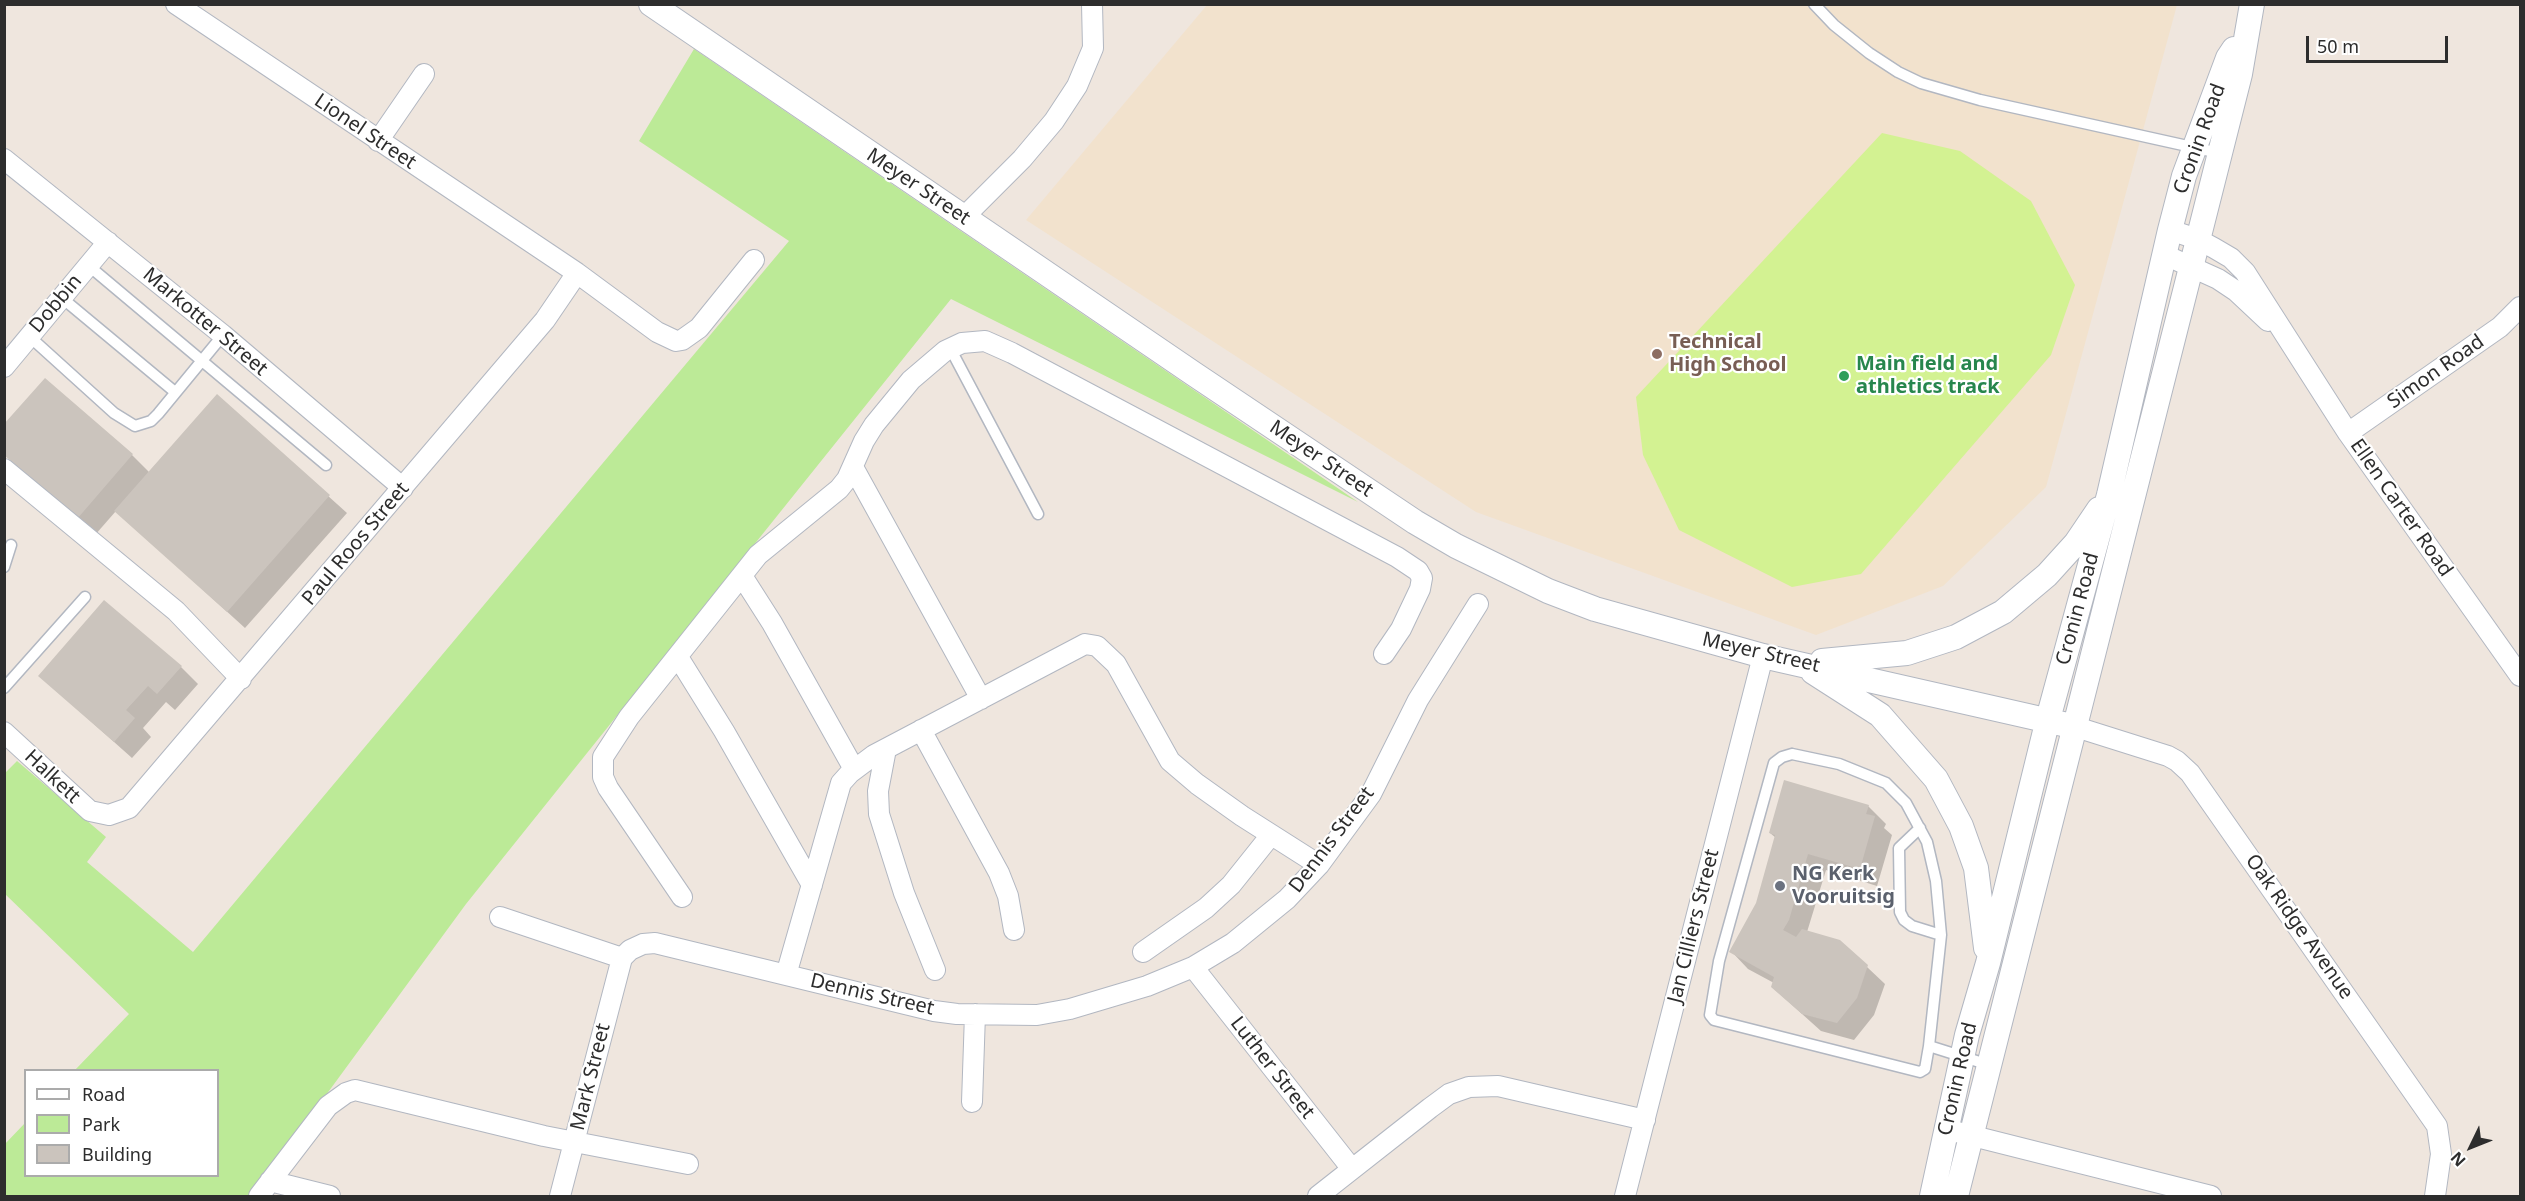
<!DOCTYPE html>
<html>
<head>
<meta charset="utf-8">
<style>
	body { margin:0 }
	#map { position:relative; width:2525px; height:1201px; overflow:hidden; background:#efe6de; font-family:"Noto Sans",sans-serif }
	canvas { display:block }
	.frame { position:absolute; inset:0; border:6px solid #2d2d2d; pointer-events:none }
	.legend { position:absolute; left:24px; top:1069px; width:195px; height:108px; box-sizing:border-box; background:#fff; border:2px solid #ababab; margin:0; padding:8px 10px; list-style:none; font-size:18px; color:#2d2d2d }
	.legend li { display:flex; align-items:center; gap:12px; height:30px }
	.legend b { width:30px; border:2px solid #ababab }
	.north { position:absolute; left:2441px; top:1117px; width:60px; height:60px; -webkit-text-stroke:4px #fff; paint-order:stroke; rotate:227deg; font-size:16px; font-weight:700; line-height:24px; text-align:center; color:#2d2d2d }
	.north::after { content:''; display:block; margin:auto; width:21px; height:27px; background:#2d2d2d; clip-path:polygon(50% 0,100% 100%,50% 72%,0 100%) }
	.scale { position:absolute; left:2306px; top:36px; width:142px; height:27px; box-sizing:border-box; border:3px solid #2d2d2d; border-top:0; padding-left:8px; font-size:18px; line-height:21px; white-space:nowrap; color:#2d2d2d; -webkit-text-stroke:4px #fff; paint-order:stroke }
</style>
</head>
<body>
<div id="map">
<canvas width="2525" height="1201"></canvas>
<div class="frame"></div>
<ul class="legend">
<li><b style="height:8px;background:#fff"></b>Road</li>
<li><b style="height:16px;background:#bcea97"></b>Park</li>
<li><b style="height:16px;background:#cbc4bd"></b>Building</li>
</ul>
<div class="north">N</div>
<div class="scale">50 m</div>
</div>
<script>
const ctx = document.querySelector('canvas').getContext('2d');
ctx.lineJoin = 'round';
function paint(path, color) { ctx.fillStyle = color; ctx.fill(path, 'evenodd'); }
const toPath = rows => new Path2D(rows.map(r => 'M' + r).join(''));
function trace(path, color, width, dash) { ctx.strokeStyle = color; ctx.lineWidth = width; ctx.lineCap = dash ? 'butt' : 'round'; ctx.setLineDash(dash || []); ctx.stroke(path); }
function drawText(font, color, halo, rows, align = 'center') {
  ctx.font = font + ' "Noto Sans",sans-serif'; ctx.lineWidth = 4.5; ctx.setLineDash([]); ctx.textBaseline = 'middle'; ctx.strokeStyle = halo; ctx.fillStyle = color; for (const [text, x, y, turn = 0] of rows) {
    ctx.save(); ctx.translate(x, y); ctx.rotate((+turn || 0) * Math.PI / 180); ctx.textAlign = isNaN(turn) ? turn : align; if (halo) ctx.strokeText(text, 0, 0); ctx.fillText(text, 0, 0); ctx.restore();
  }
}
const education = toPath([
	[1207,5,2177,5,2046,487,1943,586,1816,635,1476,512,1026,220]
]);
const green = toPath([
	[694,49,1358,502,951,299,466,904,252,1196,5,1196,4,1145,25,1123,26,1176,218,1176,218,1070,75,1070,129,1014,5,894,5,773,17,761,106,837,87,862,193,952,789,241,639,141]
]);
const pitch = toPath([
	[1882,133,1960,151,2031,201,2075,285,2051,355,1861,574,1792,587,1679,530,1643,455,1636,397]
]);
const shadow = toPath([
	[217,396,347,513,245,628,116,511,95,535,4,454,132,455,149,472],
	[181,667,198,684,175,710,166,702,143,728,151,737,132,758,40,676],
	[1868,806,1886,824,1884,828,1892,835,1877,886,1826,870,1807,932,1867,967,1885,984,1874,1015,1854,1040,1821,1031,1772,987,1774,983,1748,969,1731,951,1758,903,1776,838,1770,833]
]);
const building = toPath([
	[45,378,133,454,77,519,4,455,4,424],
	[217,394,330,495,227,612,114,511],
	[104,600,182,666,157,694,148,686,126,710,135,718,114,742,38,676],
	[1784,780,1869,805,1866,814,1875,816,1860,869,1808,854,1789,920,1783,930,1796,937,1802,929,1840,940,1868,965,1857,998,1837,1023,1802,1014,1771,987,1774,977,1729,952,1756,903,1775,835,1769,833]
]);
const service = toPath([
	[1814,4,1834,25,1869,53,1898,72,1921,83,1980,100,2219,153],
	[89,266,326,465],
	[62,298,175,392],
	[30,337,114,413,135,426,151,421,158,414,223,335],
	[950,348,1038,514],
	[4,567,11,545],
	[4,688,85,597],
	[1792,754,1839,764,1886,783,1906,803,1927,842,1936,881,1941,935,1929,1046,1925,1069,1920,1072,1714,1020,1710,1015,1719,961,1774,763,1782,757,1792,754],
	[1920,828,1899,848,1900,912,1904,920,1912,926,1941,935],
	[1929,1046,1989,1065]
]);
const minor = toPath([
	[378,141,424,74],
	[4,159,223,335,403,488],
	[963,218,1022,159,1054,121,1077,86,1093,48,1092,4],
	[2170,230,2197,239,2214,248,2231,258,2245,272,2348,433,2520,676],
	[2165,255,2218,279,2236,291,2268,321],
	[577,273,657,332,676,341,682,340,699,328,754,260],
	[4,367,108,242],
	[2348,433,2500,327,2520,307],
	[853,467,981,699],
	[4,469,176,611,241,679],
	[742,576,772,623,854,769],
	[678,657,724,731,812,885],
	[2076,727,2168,756,2177,761,2190,773,2437,1126,2441,1154,2435,1196],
	[921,730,999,873,1008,896,1014,930],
	[4,732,90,811,109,815,129,808,545,320,577,273,176,4],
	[886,749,878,791,879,814,904,893,935,970],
	[682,897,608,788,603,777,603,757,629,717,758,555,839,489,847,479,864,441,874,425,911,380,945,351,962,343,985,341,1012,353,1397,557,1418,571,1422,578,1420,589,1401,629,1384,654],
	[500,917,622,958],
	[1143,952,1206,908,1231,885,1271,835],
	[622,958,630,950,643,944,655,943,934,1011,957,1014,1037,1015,1070,1009,1147,986,1193,967,1233,943,1287,899,1319,865,1371,794,1418,700,1478,604],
	[1193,967,1352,1169],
	[786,975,841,783,850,773,874,755,1085,644,1097,646,1116,664,1170,761,1197,784,1242,816,1319,865],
	[972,1102,975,1014],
	[1957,1132,2211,1196],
	[270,1181,330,1196],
	[259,1196,328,1106,346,1093,355,1090,544,1136,688,1164],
	[560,1196,622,958],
	[1318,1196,1430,1108,1449,1094,1469,1087,1498,1086,1645,1120],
	[1625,1196,1763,656]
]);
const tertiary = toPath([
	[651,4,1194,374,1415,522,1456,546,1548,591,1595,609,1763,656,2076,727],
	[1822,661,1907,653,1956,637,2003,612,2047,575,2076,543,2099,509],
	[1813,672,1880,715,1936,779,1961,826,1976,868,1986,948],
	[1932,1196,1967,1035,1988,963,2048,719,2109,495,2170,230,2184,176,2228,58,2234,49],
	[1956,1196,2240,74,2252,4]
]);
const markers = [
	[1657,354,6,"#8d6e63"],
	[1844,376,6,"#2e9e5b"],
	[1780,886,6,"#6b7280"]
];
const streetNames = [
	["Lionel Street",365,132,34],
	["Cronin Road",2200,139,-70],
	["Meyer Street",918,187,34],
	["Dobbin",56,304,-50],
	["Markotter Street",205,322,40],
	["Simon Road",2436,372,-35],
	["Meyer Street",1321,459,34],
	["Ellen Carter Road",2401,508,55],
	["Paul Roos Street",356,544,-50],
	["Cronin Road",2078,609,-75],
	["Meyer Street",1761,653,13],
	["Halkett",52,777,43],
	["Dennis Street",1332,840,-53],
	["Jan Cilliers Street",1694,926,-76],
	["Oak Ridge Avenue",2299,927,55],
	["Dennis Street",872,995,13],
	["Luther Street",1272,1068,52],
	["Mark Street",591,1077,-76],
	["Cronin Road",1958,1079,-77]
];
const educationNames = [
	["Technical",1669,342],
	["High School",1669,365]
];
const leisureNames = [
	["Main field and",1856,364],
	["athletics track",1856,387]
];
const worshipNames = [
	["NG Kerk",1792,874],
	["Vooruitsig",1792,897]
];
paint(education, '#f2e2cd');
paint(green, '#bcea97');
paint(pitch, '#d3f292');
paint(shadow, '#0003');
paint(building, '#cbc4bd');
trace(service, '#b2b7c1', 13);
trace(minor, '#b2b7c1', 22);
trace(tertiary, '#b2b7c1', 26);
trace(service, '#fff', 10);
trace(minor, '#fff', 20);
trace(tertiary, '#fff', 24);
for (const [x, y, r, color] of markers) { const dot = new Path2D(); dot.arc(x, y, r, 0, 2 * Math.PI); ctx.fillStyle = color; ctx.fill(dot); trace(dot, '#fff', 2); }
drawText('20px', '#2d2d2d', '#fff', streetNames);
drawText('bold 20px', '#785e54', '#fff', educationNames, 'left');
drawText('bold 20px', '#27864d', '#fff', leisureNames, 'left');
drawText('bold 20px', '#5b616d', '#fff', worshipNames, 'left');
</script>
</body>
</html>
